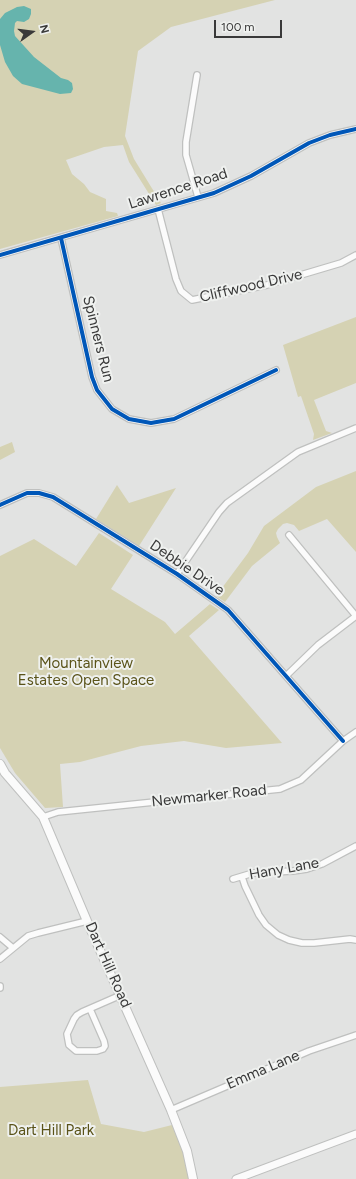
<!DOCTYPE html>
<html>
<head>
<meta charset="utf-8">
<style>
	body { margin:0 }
	#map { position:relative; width:356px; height:1179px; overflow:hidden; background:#e2e3e2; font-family:Figtree,sans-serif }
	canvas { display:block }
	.north { position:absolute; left:12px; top:12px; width:40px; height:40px; -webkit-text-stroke:3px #eff1ef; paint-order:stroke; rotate:76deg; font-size:11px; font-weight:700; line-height:16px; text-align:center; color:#393939 }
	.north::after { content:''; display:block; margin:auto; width:14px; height:18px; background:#393939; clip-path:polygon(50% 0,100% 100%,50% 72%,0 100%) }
	.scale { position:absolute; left:214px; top:20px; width:68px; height:18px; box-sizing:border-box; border:2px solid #393939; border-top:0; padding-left:5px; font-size:12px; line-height:14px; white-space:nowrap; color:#393939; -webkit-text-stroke:3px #eff1ef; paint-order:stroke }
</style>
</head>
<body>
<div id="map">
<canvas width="356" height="1179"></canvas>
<div class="north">N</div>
<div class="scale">100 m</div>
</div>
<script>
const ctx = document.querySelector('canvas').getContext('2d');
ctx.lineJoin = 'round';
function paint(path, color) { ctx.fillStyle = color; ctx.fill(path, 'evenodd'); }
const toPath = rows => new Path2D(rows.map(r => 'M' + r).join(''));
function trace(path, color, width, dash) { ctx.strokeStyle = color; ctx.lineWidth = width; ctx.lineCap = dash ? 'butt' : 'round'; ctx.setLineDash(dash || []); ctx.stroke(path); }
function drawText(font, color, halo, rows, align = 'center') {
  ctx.font = font + ' Figtree,sans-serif'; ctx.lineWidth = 4; ctx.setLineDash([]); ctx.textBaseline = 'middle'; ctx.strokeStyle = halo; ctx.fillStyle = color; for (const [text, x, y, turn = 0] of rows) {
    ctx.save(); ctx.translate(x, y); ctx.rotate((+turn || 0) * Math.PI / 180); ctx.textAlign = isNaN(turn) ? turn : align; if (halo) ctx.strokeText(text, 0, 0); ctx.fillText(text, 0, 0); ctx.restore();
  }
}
const green = toPath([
	[0,0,275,0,171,27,138,51,125,136,134,159,161,203,156,205,129,162,123,145,104,147,66,160,72,174,84,184,90,192,106,199,106,211,117,213,118,216,0,249],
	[356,317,356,383,314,400,326,431,332,433,313,440,314,434,301,396,298,397,283,345],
	[12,442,15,452,0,460,0,447],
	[356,471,356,552,327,519,299,531,294,525,287,523,283,524,278,529,276,533,277,537,280,543,252,566,225,602,216,596,248,553,264,526,316,487],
	[117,485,129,503,176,488,139,546,96,519],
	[99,533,133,555,111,589,165,622,175,634,210,604,219,610,189,636,282,743,226,748,184,741,141,746,80,762,60,764,63,807,45,808,15,773,0,748,0,556,34,539,76,566],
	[88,1080,101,1124,144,1132,172,1125,185,1157,190,1179,0,1179,0,1087]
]);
const water = toPath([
	[24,6,31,9,31,14,29,19,24,22,17,21,15,23,14,31,15,36,34,57,61,78,68,80,72,83,73,89,71,93,60,94,22,84,13,76,5,62,0,45,0,19,5,13,17,7]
]);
const minor = toPath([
	[197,75,186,142,186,155,198,197],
	[158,209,176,279,181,291,192,300,267,285,341,263,356,255],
	[61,238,92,377,97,390,112,409,129,419,151,423,174,419,276,370],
	[0,255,214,193,251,176,309,143,330,135,356,129],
	[0,505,27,493,39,493,53,497,177,574,228,610,343,741],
	[289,535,356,616],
	[177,574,219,512,227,503,298,452,356,428],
	[286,676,318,645,356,616],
	[43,817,58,812,280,789,301,780,343,741,356,732],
	[242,877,245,886,259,915,266,925,278,935,289,940,302,943,314,943,350,939,356,940],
	[233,879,253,873,293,871,307,869,322,864,356,846],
	[0,937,13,948],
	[0,959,28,936,38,933,87,921],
	[0,986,0,988],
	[90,1009,104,1041,105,1046,103,1049,97,1051,76,1051,69,1045,67,1034,74,1019,77,1015,82,1012,121,995],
	[171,1110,309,1051,356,1035]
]);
const tertiary = toPath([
	[236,1179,356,1134]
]);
const secondary = toPath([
	[0,764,5,773,43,817,87,921,171,1110,187,1151,193,1179]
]);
const cycleway = toPath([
	[61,238,92,377,97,390,112,409,129,419,151,423,174,419,276,370],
	[0,255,214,193,251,176,309,143,330,135,356,129],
	[0,505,27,493,39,493,53,497,177,574,228,610,343,741]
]);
const streetNames = [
	["Lawrence Road",178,189,-18],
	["Cliffwood Drive",251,286,-13],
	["Spinners Run",98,339,76],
	["Debbie Drive",187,568,34],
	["Newmarker Road",209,796,-6],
	["Hany Lane",284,869,-10],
	["Dart Hill Road",108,965,66],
	["Emma Lane",263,1070,-23]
];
const parkNames = [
	["Mountainview",86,664],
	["Estates Open Space",86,681],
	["Dart Hill Park",51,1131]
];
paint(green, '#d5d2b3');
paint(water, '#66b4ad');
trace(minor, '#bfc0bf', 8);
trace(tertiary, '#bfc0bf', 9);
trace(secondary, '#bfc0bf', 10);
trace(minor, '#fbfbfb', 5.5);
trace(tertiary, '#fbfbfb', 7);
trace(secondary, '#fbfbfb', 8);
trace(cycleway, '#0057b8', 4);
drawText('15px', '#393939', '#eff1ef', streetNames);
drawText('15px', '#5a5319', '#eff1ef', parkNames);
</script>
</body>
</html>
